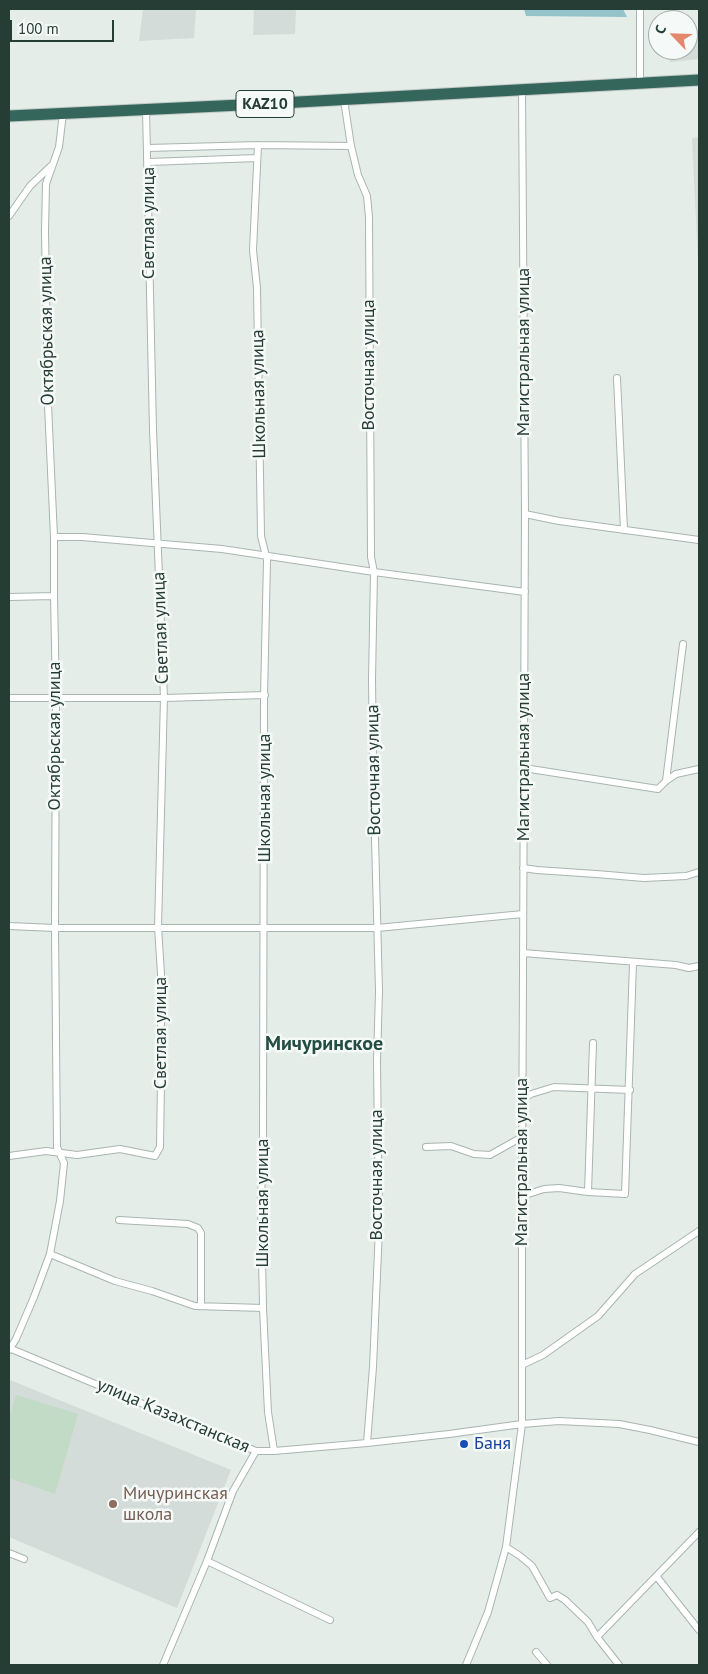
<!DOCTYPE html>
<html>
<head>
<meta charset="utf-8">
<style>
	body { margin:0 }
	#map { position:relative; width:708px; height:1674px; overflow:hidden; background:#e5ede9; font-family:"PT Sans",sans-serif }
	canvas { display:block }
	.frame { position:absolute; inset:0; border:10px solid #263d36; pointer-events:none }
	.north { position:absolute; left:648px; top:10px; width:50px; height:50px; box-sizing:border-box; background:#f5f9f7; border:1px solid #a2aeaa; border-radius:50%; rotate:294deg; font-size:14px; font-weight:700; line-height:20px; text-align:center; color:#263d36 }
	.north::after { content:''; display:block; margin:auto; width:18px; height:22px; background:#e3886d; clip-path:polygon(50% 0,100% 100%,50% 72%,0 100%) }
	.scale { position:absolute; left:10px; top:20px; width:104px; height:22px; box-sizing:border-box; border:2px solid #263d36; border-top:0; padding-left:6px; font-size:15px; line-height:18px; white-space:nowrap; color:#263d36; -webkit-text-stroke:4px #f5f9f7; paint-order:stroke }
</style>
</head>
<body>
<div id="map">
<canvas width="708" height="1674"></canvas>
<div class="frame"></div>
<div class="north">С</div>
<div class="scale">100 m</div>
</div>
<script>
const ctx = document.querySelector('canvas').getContext('2d');
ctx.lineJoin = 'round';
function paint(path, color) { ctx.fillStyle = color; ctx.fill(path, 'evenodd'); }
const toPath = rows => new Path2D(rows.map(r => 'M' + r).join(''));
function trace(path, color, width, dash) { ctx.strokeStyle = color; ctx.lineWidth = width; ctx.lineCap = dash ? 'butt' : 'round'; ctx.setLineDash(dash || []); ctx.stroke(path); }
function drawText(font, color, halo, rows, align = 'center') {
  ctx.font = font + ' "PT Sans",sans-serif'; ctx.lineWidth = 5; ctx.setLineDash([]); ctx.textBaseline = 'middle'; ctx.strokeStyle = halo; ctx.fillStyle = color; for (const [text, x, y, turn = 0] of rows) {
    ctx.save(); ctx.translate(x, y); ctx.rotate((+turn || 0) * Math.PI / 180); ctx.textAlign = isNaN(turn) ? turn : align; if (halo) ctx.strokeText(text, 0, 0); ctx.fillText(text, 0, 0); ctx.restore();
  }
}
const built = toPath([
	[143,9,196,9,194,38,139,41],
	[254,9,296,9,295,34,253,35],
	[699,30,699,59,670,62,669,50,688,50,688,33],
	[699,137,699,282,692,138],
	[10,1380,231,1470,177,1608,9,1537,9,1383]
]);
const green = toPath([
	[16,1395,78,1414,55,1494,9,1478,9,1419]
]);
const water = toPath([
	[524,9,623,9,627,17,526,16]
]);
const street = toPath([
	[640,9,640,84],
	[344,100,351,146,358,175,367,196,369,217,371,557,374,572,372,679,373,762,379,991,377,1061,379,1228,373,1367,367,1443],
	[258,145,253,250,257,288,261,536,267,560,264,697,263,1134,261,1203,263,1308,268,1412,274,1451],
	[148,148,258,145,351,146],
	[149,162,257,158],
	[9,216,30,186,51,166],
	[617,378,624,530],
	[525,514,559,521,699,540],
	[54,537,82,537,222,549,374,572,525,592],
	[9,597,54,596],
	[9,698,164,698,265,695],
	[524,768,658,789,666,781,676,774,699,769],
	[666,781,683,644],
	[523,868,537,870,596,874,644,878,686,876,699,872],
	[9,926,55,928,377,928,523,914],
	[523,953,676,965,689,968,699,966],
	[522,1100,531,1094,554,1087,630,1090],
	[426,1147,451,1146,474,1154,490,1155,522,1137],
	[9,1156,46,1151,77,1155,120,1149,155,1156,160,1147,161,1080,161,974,158,927,164,698,153,430,146,109],
	[588,1192,593,1043],
	[522,1196,544,1189,559,1188,588,1192,625,1194,633,963],
	[119,1220,188,1224,198,1228,201,1233,201,1306],
	[50,1254,115,1281,152,1291,195,1306,263,1308],
	[9,1348,256,1451,274,1451,367,1443,449,1434,522,1424,559,1421,619,1424,650,1430,699,1442],
	[9,1350,16,1339,34,1297,50,1254,60,1201,64,1163,57,1147,55,928,56,697,54,596,54,537,48,405,45,231,46,184,59,147,63,113],
	[522,1365,543,1355,598,1316,635,1274,699,1231],
	[506,1547,520,1556,532,1566,550,1598,557,1595,565,1600,588,1622,597,1637,619,1665],
	[9,1553,24,1559],
	[207,1561,330,1620],
	[657,1577,699,1630],
	[597,1637,699,1532],
	[536,1652,547,1665],
	[163,1665,207,1561,233,1491,256,1451],
	[466,1665,488,1612,506,1547,522,1424,522,1196,525,514,522,91]
]);
const highway = toPath([
	[9,116,262,104,699,80]
]);
const markers = [
	[464,1444,5,"#1a4fb4"],
	[113,1504,5,"#8d6e63"]
];
const shields = [
	[265,104,58]
];
const shieldNames = [
	["KAZ10",265,104]
];
const streetNames = [
	["Светлая улица",149,223,-90],
	["Октябрьская улица",47,331,-91],
	["Магистральная улица",524,352,-90],
	["Восточная улица",369,365,-90],
	["Школьная улица",259,394,-91],
	["Светлая улица",161,628,-92],
	["Октябрьская улица",55,736,-90],
	["Магистральная улица",524,757,-90],
	["Восточная улица",374,770,-91],
	["Школьная улица",265,798,-90],
	["Светлая улица",161,1033,-90],
	["Магистральная улица",522,1162,-90],
	["Восточная улица",377,1175,-90],
	["Школьная улица",263,1203,-90],
	["улица Казахстанская",173,1416,23]
];
const transitNames = [
	["Баня",474,1444]
];
const educationNames = [
	["Мичуринская",123,1494],
	["школа",123,1515]
];
const quarterNames = [
	["Мичуринское",324,1044]
];
paint(built, '#d3dcd8');
paint(green, '#c1dbc7');
paint(water, '#94c3cb');
trace(street, '#a8b5b0', 8);
trace(highway, '#c2c9c7', 13);
trace(street, '#fff', 6);
trace(highway, '#35665b', 11);
for (const [x, y, r, color] of markers) { const dot = new Path2D(); dot.arc(x, y, r, 0, 2 * Math.PI); ctx.fillStyle = color; ctx.fill(dot); trace(dot, '#f5f9f7', 2); }
for (const [x, y, w] of shields) { const box = new Path2D(); box.roundRect(x - w / 2, y - 13.5, w, 27, 4); ctx.fillStyle = '#f5f9f7'; ctx.fill(box); trace(box, '#263d36', 1); }
drawText('bold 16px', '#263d36', null, shieldNames);
drawText('18px', '#263d36', '#f5f9f7', streetNames);
drawText('18px', '#164399', '#f5f9f7', transitNames, 'left');
drawText('18px', '#785e54', '#f5f9f7', educationNames, 'left');
drawText('bold 20px', '#244d42', '#f5f9f7', quarterNames);
</script>
</body>
</html>
